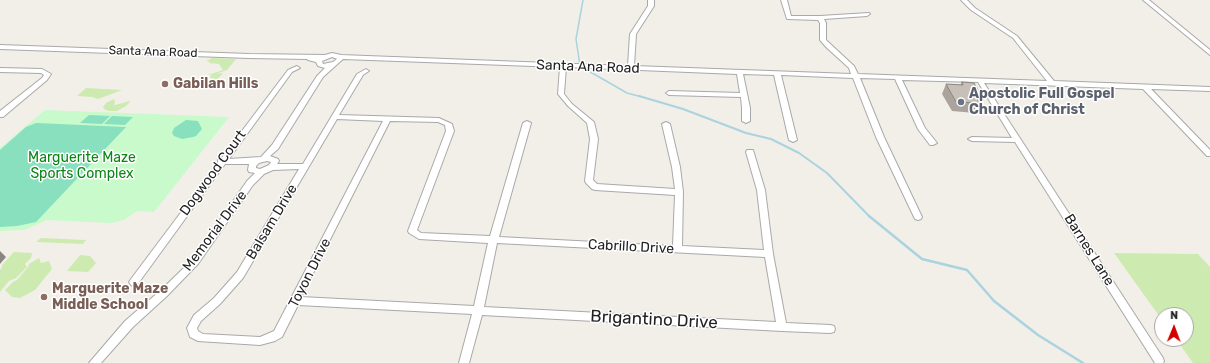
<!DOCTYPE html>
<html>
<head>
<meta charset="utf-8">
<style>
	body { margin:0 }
	#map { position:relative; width:1210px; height:363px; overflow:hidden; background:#f2efe9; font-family:Rubik,sans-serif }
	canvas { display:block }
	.north { position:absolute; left:1154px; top:307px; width:40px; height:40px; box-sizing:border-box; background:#fff; border:1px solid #a7a7a7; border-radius:50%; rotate:1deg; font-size:11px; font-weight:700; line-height:16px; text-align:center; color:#222 }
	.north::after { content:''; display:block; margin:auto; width:14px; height:18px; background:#d40000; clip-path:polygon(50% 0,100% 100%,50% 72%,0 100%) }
</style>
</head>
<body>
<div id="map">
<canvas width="1210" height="363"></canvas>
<div class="north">N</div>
</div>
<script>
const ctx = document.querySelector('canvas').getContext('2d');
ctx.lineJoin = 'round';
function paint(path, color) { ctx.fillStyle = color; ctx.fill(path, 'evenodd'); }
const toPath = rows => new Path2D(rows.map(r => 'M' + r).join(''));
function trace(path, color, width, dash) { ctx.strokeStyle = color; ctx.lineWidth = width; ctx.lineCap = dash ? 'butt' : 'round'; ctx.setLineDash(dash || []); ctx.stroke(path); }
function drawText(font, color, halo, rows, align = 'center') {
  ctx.font = font + ' Rubik,sans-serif'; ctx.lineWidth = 3; ctx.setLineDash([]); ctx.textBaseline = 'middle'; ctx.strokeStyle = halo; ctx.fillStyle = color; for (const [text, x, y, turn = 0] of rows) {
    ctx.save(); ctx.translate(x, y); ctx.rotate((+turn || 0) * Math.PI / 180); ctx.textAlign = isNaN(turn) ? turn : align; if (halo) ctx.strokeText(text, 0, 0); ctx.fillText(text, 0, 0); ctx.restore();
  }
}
const grass = toPath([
	[212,58,236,59,227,70,216,74,223,73,216,81,213,81,210,77,212,75,208,75,223,70,219,64,209,63,210,62,206,61],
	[86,88,122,90,98,99,92,97,77,96],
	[114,99,115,102,114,105,115,105,130,101,130,102,126,106,117,111,109,111,104,109,103,107,106,103],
	[41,238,86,240,83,244,36,242],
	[14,252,32,253,31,258,25,264,27,267,16,278,9,281,0,292,0,270,2,267,2,265],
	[1114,253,1198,254,1210,267,1210,363,1193,363,1176,339,1186,339,1186,315,1162,315,1162,320],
	[80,255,90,256,96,263,88,272,67,271],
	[39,258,41,263,49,261,52,269,35,290,20,298,12,297,5,290,13,282,17,280,28,267,29,264]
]);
const park = toPath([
	[45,110,229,117,154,212,137,211,124,220,111,223,47,220,24,230,0,231,0,148]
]);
const pitch = toPath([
	[89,115,110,116,102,124,80,123],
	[112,116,133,117,125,125,104,124],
	[186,120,198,121,202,129,196,136,193,137,182,139,174,136,172,133,174,128],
	[36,123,126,127,36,222,17,226,0,227,0,150,26,127]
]);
const streamFar2 = toPath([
	[583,0,576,39,580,66,627,93,642,97]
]);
const streamFar1 = toPath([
	[639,96,683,109,746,133,771,139,799,153,827,173,870,217]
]);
const stream = toPath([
	[869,216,922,259,967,270,994,301,1038,335,1083,363]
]);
const minor = toPath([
	[648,0,654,0,654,6,636,34,634,66,851,74,849,68,826,47,820,40,820,23,818,20,787,19,781,0,787,0,791,16,820,16,869,13,870,14,867,16,824,19,826,23,826,40,854,66,858,74,1047,81,1013,38,971,10,961,0,967,0,975,8,1017,36,1054,81,1210,87,1210,91,1151,89,1210,150,1210,156,1207,156,1143,89,984,83,1163,358,1164,361,1163,363,1155,363,1015,142,972,141,968,139,972,137,1012,138,978,82,902,80,925,128,937,143,933,145,930,145,918,129,895,79,860,78,884,137,922,217,921,219,918,220,915,219,914,217,876,137,853,78,781,75,797,140,793,142,789,140,774,75,743,74,750,108,750,121,746,123,742,121,742,108,741,97,669,95,666,93,669,91,740,93,737,74,566,67,564,94,572,104,594,122,598,139,593,180,597,184,675,189,672,167,662,124,666,122,670,124,680,167,683,192,682,246,764,250,757,190,746,152,747,150,753,150,765,190,773,254,786,323,830,325,834,326,835,329,834,332,830,333,782,331,482,315,469,363,459,363,472,314,298,305,282,337,275,341,260,345,198,341,190,337,187,328,194,315,214,298,237,272,299,169,273,170,264,174,253,185,198,264,167,296,133,327,101,363,89,363,125,321,161,290,192,260,247,181,255,173,249,172,248,170,249,164,225,164,137,285,134,286,131,285,129,282,131,279,218,163,218,160,220,160,288,70,297,66,300,68,292,72,229,159,261,157,272,145,317,76,325,68,318,66,316,62,308,60,307,59,249,58,0,49,0,45,249,54,325,55,332,53,341,55,628,66,630,34,648,6,648,0],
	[332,57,337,59,333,62,323,64,322,61,332,57],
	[343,59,560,67,558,94,568,106,587,123,590,139,585,181,586,183,592,189,595,190,675,195,673,246,499,237,531,123,527,121,523,123,490,236,421,233,417,230,454,131,452,124,439,118,339,115,363,75,369,71,366,69,357,74,303,164,277,164,279,161,278,159,270,156,278,149,323,77,343,59],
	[337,119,383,121,274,331,260,337,203,334,198,331,197,328,201,321,220,304,243,278,337,119],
	[390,121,438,122,445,125,446,131,408,231,409,233,419,239,488,243,474,306,301,297,390,121],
	[267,161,271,162,269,165,260,169,256,168,256,166,259,163,267,161],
	[497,243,765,257,776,322,484,307,497,243],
	[1143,0,1149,0,1210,50,1210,55,1143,0],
	[0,68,42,69,51,74,47,80,3,117,0,117,0,111,42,78,44,75,41,73,0,72,0,68]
]);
const wall = toPath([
	[962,82,984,99,980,109,977,109,975,113,952,111,942,94,946,84,960,85]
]);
const shadedWall = toPath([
	[0,251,6,257,0,264]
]);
const building = toPath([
	[962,82,974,83,984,99,977,99,980,103,956,102,946,84,963,85,962,82]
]);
const markers = [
	[165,84,4,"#8d6e63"],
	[961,102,4,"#6b7280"],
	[44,297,4,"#8d6e63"]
];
const farStreetnames = [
	["Santa Ana Road",153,52,2]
];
const streetNames = [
	["Santa Ana Road",588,67,2],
	["Dogwood Court",213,173,-54],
	["Balsam Drive",272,222,-59],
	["Memorial Drive",215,231,-53],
	["Cabrillo Drive",631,247,3],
	["Barnes Lane",1089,250,58],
	["Toyon Drive",310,273,-63]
];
const educationNames = [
	["Gabilan Hills",173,84],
	["Marguerite Maze",52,289],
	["Middle School",52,305]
];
const worshipNames = [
	["Apostolic Full Gospel",969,94],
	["Church of Christ",969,110]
];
const parkNames = [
	["Marguerite Maze",82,158],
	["Sports Complex",82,174]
];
const nearStreetnames = [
	["Brigantino Drive",654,320,3]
];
paint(grass, '#cdebb0');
paint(park, '#c8facc');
paint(pitch, '#88e0be');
trace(streamFar2, '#aad3df', 1.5);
trace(streamFar1, '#aad3df', 2);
trace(stream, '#aad3df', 2.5);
trace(minor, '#a9a9a9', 2);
paint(minor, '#fff');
paint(wall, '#aba49e');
paint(shadedWall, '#8b8681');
paint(building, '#c7bfb8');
trace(building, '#8b8681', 1);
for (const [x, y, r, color] of markers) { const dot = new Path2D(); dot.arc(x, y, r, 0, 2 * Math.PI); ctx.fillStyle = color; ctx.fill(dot); trace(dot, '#fff', 1.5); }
drawText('12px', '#222', '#fff', farStreetnames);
drawText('14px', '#222', '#fff', streetNames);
drawText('bold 14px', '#785e54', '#fff', educationNames, 'left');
drawText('bold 14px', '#5b616d', '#fff', worshipNames, 'left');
drawText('14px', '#0c8416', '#fff', parkNames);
drawText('17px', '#222', '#fff', nearStreetnames);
</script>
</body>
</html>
